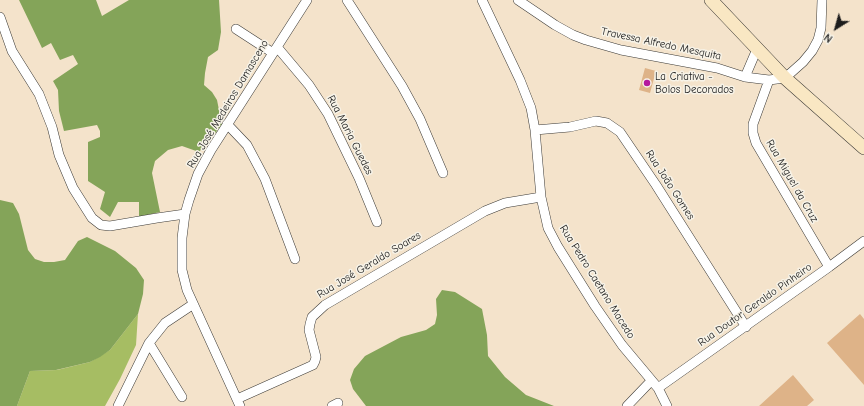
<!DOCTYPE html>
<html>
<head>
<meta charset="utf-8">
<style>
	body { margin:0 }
	#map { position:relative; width:864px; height:406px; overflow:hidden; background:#f4e3cb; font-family:"Comic Neue",sans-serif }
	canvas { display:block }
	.north { position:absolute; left:816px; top:8px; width:40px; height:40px; -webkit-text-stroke:3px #f7f3e8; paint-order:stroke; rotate:217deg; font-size:11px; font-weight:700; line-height:16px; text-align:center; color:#1c1c1c }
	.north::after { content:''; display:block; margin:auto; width:14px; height:18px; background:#1c1c1c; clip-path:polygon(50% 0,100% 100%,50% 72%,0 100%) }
</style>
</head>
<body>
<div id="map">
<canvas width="864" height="406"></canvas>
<div class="north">N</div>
</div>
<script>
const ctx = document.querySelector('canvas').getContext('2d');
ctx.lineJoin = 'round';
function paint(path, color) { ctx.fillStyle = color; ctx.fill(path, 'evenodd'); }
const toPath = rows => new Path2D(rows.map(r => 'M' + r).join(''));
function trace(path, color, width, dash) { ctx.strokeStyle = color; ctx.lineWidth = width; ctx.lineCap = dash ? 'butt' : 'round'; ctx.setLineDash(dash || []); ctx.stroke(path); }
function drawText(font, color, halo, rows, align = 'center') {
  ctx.font = font + ' "Comic Neue",sans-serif'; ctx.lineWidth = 3; ctx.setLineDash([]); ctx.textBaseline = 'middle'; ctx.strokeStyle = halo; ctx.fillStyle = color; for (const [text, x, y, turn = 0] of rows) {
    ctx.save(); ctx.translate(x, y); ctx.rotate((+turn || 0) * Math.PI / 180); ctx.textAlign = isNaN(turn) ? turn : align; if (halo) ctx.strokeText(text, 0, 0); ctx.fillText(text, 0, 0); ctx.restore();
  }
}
const green = toPath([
	[138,314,136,345,120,379,105,406,17,406,30,371,57,370,90,362,110,350]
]);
const forest = toPath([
	[19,0,96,0,102,16,129,0,219,0,221,32,218,50,208,57,205,73,204,85,212,92,217,100,222,125,199,152,182,146,168,150,155,161,152,173,160,212,139,217,139,202,118,202,110,217,100,209,105,192,88,181,88,142,100,137,100,131,97,125,64,131,59,111,58,90,53,81,78,64,73,55,60,60,51,43,42,48],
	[0,200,13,203,19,214,28,250,35,259,44,262,54,262,65,260,78,241,87,237,115,251,136,268,144,280,143,294,138,314,110,350,100,357,90,362,56,370,30,371,17,406,0,406],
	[442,290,455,292,482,309,487,335,488,356,505,377,526,395,554,406,366,406,353,389,350,380,354,369,365,356,401,337,426,330,435,324,437,315,436,299]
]);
const building = toPath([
	[645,68,656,71,650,93,639,90],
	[860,314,864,319,864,385,827,343],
	[793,375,814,400,807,406,759,406]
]);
const minor = toPath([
	[347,0,402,86,420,119,443,173],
	[482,0,520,80,531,108,535,130,541,197,548,228,558,247,595,306,622,345,658,388,667,406],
	[518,0,555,25,573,35,586,40,621,50,717,68,745,77,769,80,785,78,803,62,812,51,818,40,821,28,822,0],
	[0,17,12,51,39,94,52,127,59,155,73,188,92,218,101,225,110,226,157,218,185,214],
	[236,29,273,53],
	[277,47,309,85,328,114,359,178,377,222],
	[745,77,757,49],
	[769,80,753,124,753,133,756,143,829,267],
	[227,124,247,145,265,179,295,259],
	[535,130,570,127,596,121,607,123,620,132,656,185,746,327],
	[149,343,182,397],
	[658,388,829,267,864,241],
	[237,399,313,365,315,361,316,357,309,330,310,324,312,317,325,305,485,211,505,203,541,197],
	[118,406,149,343,165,323,192,305],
	[240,406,187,290,182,270,182,238,185,214,189,200,198,174,211,150,307,0],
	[332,406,338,403],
	[627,406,651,381]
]);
const secondary = toPath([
	[711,0,785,78,864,148]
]);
const markers = [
	[647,83,4,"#b5179e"]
];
const streetNames = [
	["Travessa Alfredo Mesquita",661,44,12],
	["Rua José Medeiros Damasceno",228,104,-59],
	["Rua Maria Guedes",350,135,63],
	["Rua Miguel da Cruz",792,181,60],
	["Rua João Gomes",670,185,57],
	["Rua José Geraldo Soares",369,265,-31],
	["Rua Pedro Caetano Macedo",597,282,58],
	["Rua Doutor Geraldo Pinheiro",755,305,-35]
];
const poiNames = [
	["La Criativa -",655,77],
	["Bolos Decorados",655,90]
];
paint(green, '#a6bd63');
paint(forest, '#84a459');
paint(building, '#deb388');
trace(minor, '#3c3a36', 10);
trace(secondary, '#3c3a36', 14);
trace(minor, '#fff', 9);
trace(secondary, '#f9e7c3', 13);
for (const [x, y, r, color] of markers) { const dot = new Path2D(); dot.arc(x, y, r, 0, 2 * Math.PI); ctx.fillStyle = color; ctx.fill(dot); trace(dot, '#f7f3e8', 1.5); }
drawText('11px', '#1c1c1c', '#f7f3e8', streetNames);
drawText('11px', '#1c1c1c', '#f7f3e8', poiNames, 'left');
</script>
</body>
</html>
